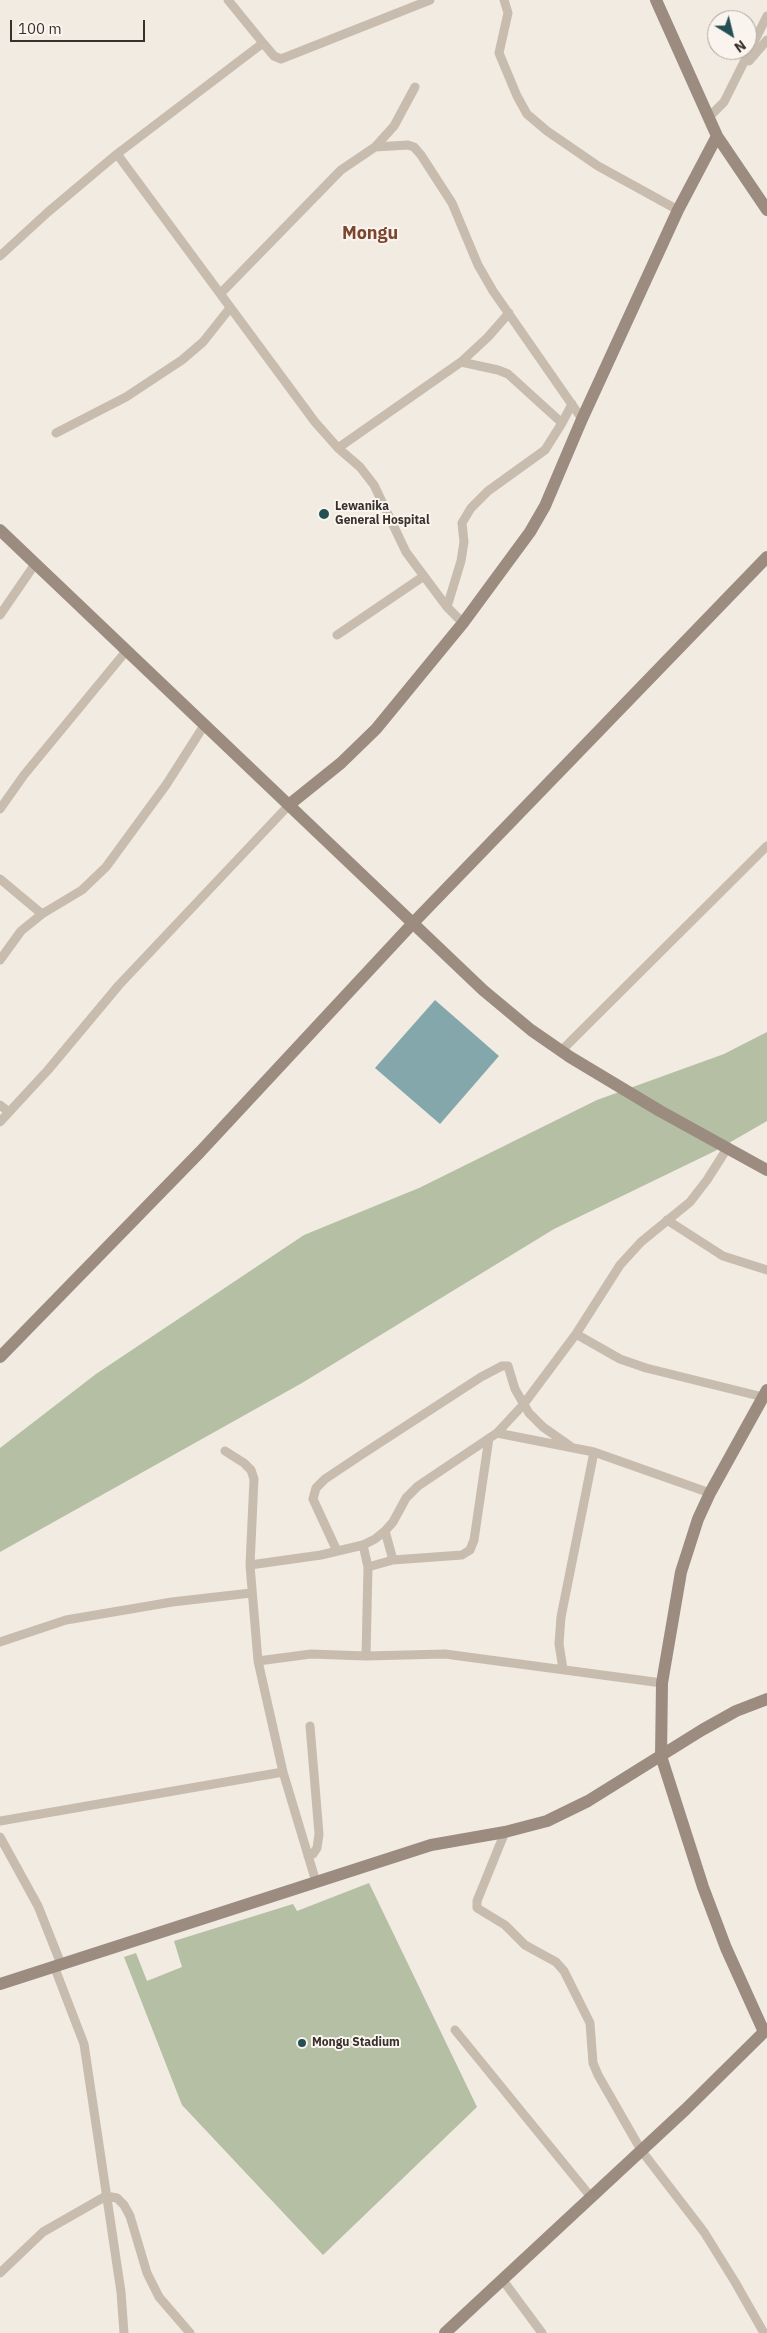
<!DOCTYPE html>
<html>
<head>
<meta charset="utf-8">
<style>
	body { margin:0 }
	#map { position:relative; width:767px; height:2333px; overflow:hidden; background:#f1ebe2; font-family:"IBM Plex Sans",sans-serif }
	canvas { display:block }
	.north { position:absolute; left:707px; top:10px; width:50px; height:50px; box-sizing:border-box; background:#f9f4ee; border:1px solid #aca6a0; border-radius:50%; rotate:144deg; font-size:14px; font-weight:700; line-height:20px; text-align:center; color:#38302c }
	.north::after { content:''; display:block; margin:auto; width:18px; height:22px; background:#264f55; clip-path:polygon(50% 0,100% 100%,50% 72%,0 100%) }
	.scale { position:absolute; left:10px; top:20px; width:135px; height:22px; box-sizing:border-box; border:2px solid #38302c; border-top:0; padding-left:6px; font-size:15px; line-height:18px; white-space:nowrap; color:#38302c; -webkit-text-stroke:4px #f9f4ee; paint-order:stroke }
</style>
</head>
<body>
<div id="map">
<canvas width="767" height="2333"></canvas>
<div class="north">N</div>
<div class="scale">100 m</div>
</div>
<script>
const ctx = document.querySelector('canvas').getContext('2d');
ctx.lineJoin = 'round';
function paint(path, color) { ctx.fillStyle = color; ctx.fill(path, 'evenodd'); }
const toPath = rows => new Path2D(rows.map(r => 'M' + r).join(''));
function trace(path, color, width, dash) { ctx.strokeStyle = color; ctx.lineWidth = width; ctx.lineCap = dash ? 'butt' : 'round'; ctx.setLineDash(dash || []); ctx.stroke(path); }
function drawText(font, color, halo, rows, align = 'center') {
  ctx.font = font + ' "IBM Plex Sans",sans-serif'; ctx.lineWidth = 4; ctx.setLineDash([]); ctx.textBaseline = 'middle'; ctx.strokeStyle = halo; ctx.fillStyle = color; for (const [text, x, y, turn = 0] of rows) {
    ctx.save(); ctx.translate(x, y); ctx.rotate((+turn || 0) * Math.PI / 180); ctx.textAlign = isNaN(turn) ? turn : align; if (halo) ctx.strokeText(text, 0, 0); ctx.fillText(text, 0, 0); ctx.restore();
  }
}
const green = toPath([
	[767,1032,767,1121,715,1151,554,1229,302,1383,0,1552,0,1448,96,1374,304,1235,419,1188,597,1100,724,1054],
	[369,1883,477,2107,323,2255,182,2105,124,1957,136,1953,147,1981,182,1967,174,1941,293,1904,297,1911]
]);
const water = toPath([
	[435,1000,499,1056,440,1124,375,1068]
]);
const street = toPath([
	[228,0,263,43],
	[504,0,508,13,499,53,517,96,527,114,547,131,598,166,678,210],
	[749,61,767,40],
	[708,118,724,102,767,16],
	[375,147,408,145,414,147,421,155,452,203,478,265,493,291,582,419],
	[117,154,315,422,338,448,360,467,374,485,406,552,447,607,463,623],
	[0,256,48,212,117,154,263,43,274,56,281,59,430,0],
	[221,293,341,170,375,147,394,126,415,87],
	[461,362,498,370,508,374,562,423,572,404],
	[56,433,126,397,182,360,203,342,230,308],
	[338,448,461,362,488,337,509,313],
	[447,607,461,561,464,542,462,523,471,508,488,491,545,450,562,423],
	[0,615,35,564],
	[337,635,424,576],
	[0,809,24,775,127,650],
	[0,879,42,914],
	[0,960,21,931,42,914,82,890,106,867,166,785,205,724],
	[561,1051,767,846],
	[0,1105,9,1112],
	[0,1122,48,1070,119,985,290,804],
	[667,1220,723,1256,767,1270],
	[576,1334,620,1359,646,1368,763,1397],
	[497,1433,594,1452,710,1493],
	[225,1451,244,1463,251,1470,254,1479,250,1565,258,1661,283,1772,316,1882],
	[385,1531,393,1560],
	[363,1545,368,1567,366,1656],
	[337,1551,313,1499,316,1488,325,1479,361,1455,481,1377,502,1366,508,1366,515,1389,529,1413,543,1427,570,1446],
	[250,1565,321,1555,363,1545,375,1539,385,1531,393,1522,406,1498,418,1486,497,1433,523,1405,576,1334,620,1265,641,1242,690,1202,707,1180,728,1147],
	[368,1567,393,1560,462,1555,470,1550,474,1540,489,1438],
	[0,1642,66,1620,172,1602,251,1593],
	[258,1661,311,1654,366,1656,445,1654,662,1683],
	[563,1669,559,1644,561,1617,594,1452],
	[0,1821,283,1772],
	[505,1832,477,1901,477,1908,505,1925,525,1945,556,1962,564,1971,590,2023,593,2063,598,2075,641,2150,704,2232,735,2282,764,2333],
	[0,1837,38,1906,61,1964],
	[308,1856,313,1854,317,1848,319,1834,310,1726],
	[54,1966,84,2044,121,2292,124,2333],
	[455,2030,591,2197],
	[0,2273,43,2232,106,2196,117,2198,124,2205,130,2216,147,2273,159,2297,190,2333],
	[502,2279,542,2333]
]);
const secondary = toPath([
	[656,0,717,136,767,210],
	[0,530,483,990,531,1030,570,1057,660,1111,767,1170],
	[290,804,341,763,376,729,463,623,530,532,545,506,582,419,678,210,717,136],
	[0,1357,200,1152,414,922,767,557],
	[0,1984,431,1845,505,1832,547,1821,588,1801,702,1730,736,1711,767,1699],
	[764,2032,726,1948,703,1887,661,1756,662,1683,681,1572,698,1519,710,1493,767,1390],
	[445,2333,686,2109,767,2029]
]);
const markers = [
	[324,514,6,"#264f55"],
	[302,2043,5,"#264f55"]
];
const poiNames = [
	["Lewanika",335,507],
	["General Hospital",335,521],
	["Mongu Stadium",312,2043]
];
const districtNames = [
	["Mongu",370,234]
];
paint(green, '#b4bfa3');
paint(water, '#84a7ab');
trace(street, '#c8bcaf', 9);
trace(secondary, '#9c8c80', 12);
for (const [x, y, r, color] of markers) { const dot = new Path2D(); dot.arc(x, y, r, 0, 2 * Math.PI); ctx.fillStyle = color; ctx.fill(dot); trace(dot, '#f9f4ee', 2); }
drawText('bold 12px', '#38302c', '#f9f4ee', poiNames, 'left');
drawText('bold 18px', '#7e452e', '#f9f4ee', districtNames);
</script>
</body>
</html>
